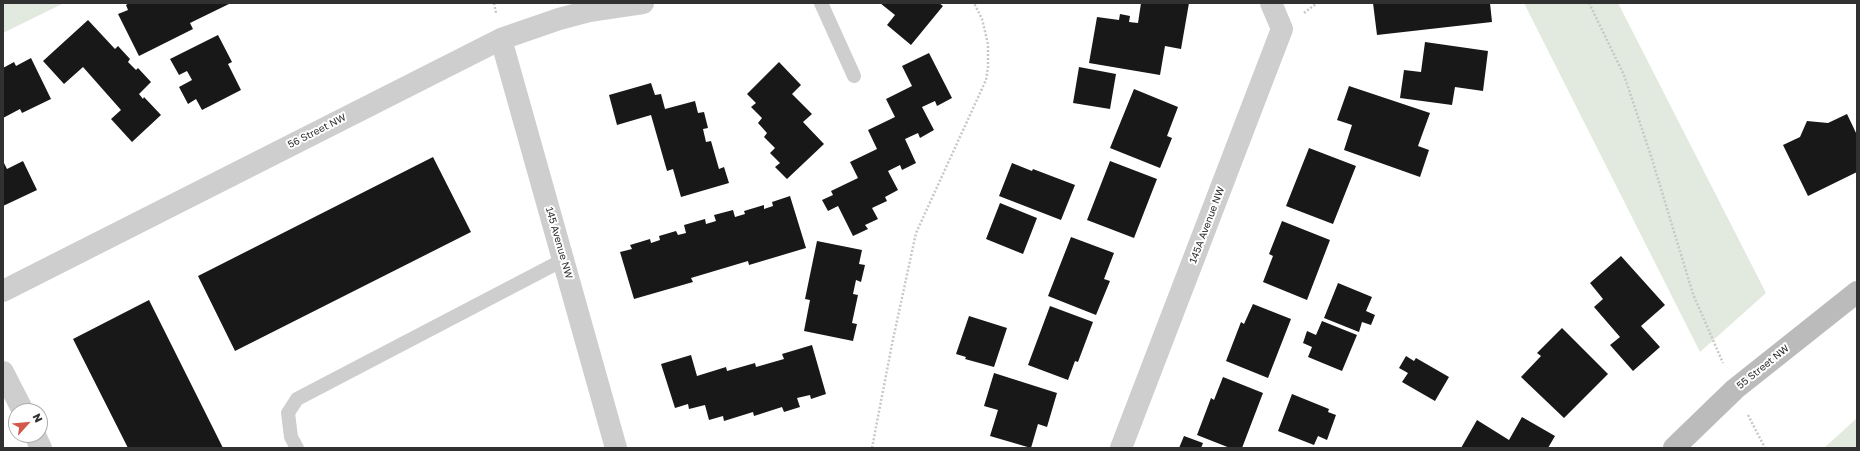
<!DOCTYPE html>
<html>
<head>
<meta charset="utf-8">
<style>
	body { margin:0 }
	#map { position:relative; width:1860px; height:451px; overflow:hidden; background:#fff; font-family:"Golos Text",sans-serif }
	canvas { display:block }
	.frame { position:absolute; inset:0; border:4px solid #313131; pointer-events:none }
	.north { position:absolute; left:8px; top:403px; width:40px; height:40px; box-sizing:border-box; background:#fff; border:1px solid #adadad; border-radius:50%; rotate:63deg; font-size:11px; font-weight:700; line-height:16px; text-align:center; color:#313131 }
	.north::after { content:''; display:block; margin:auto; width:14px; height:18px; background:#d1584a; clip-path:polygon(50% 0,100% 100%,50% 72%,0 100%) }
</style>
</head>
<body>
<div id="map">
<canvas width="1860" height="451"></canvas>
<div class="frame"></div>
<div class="north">N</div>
</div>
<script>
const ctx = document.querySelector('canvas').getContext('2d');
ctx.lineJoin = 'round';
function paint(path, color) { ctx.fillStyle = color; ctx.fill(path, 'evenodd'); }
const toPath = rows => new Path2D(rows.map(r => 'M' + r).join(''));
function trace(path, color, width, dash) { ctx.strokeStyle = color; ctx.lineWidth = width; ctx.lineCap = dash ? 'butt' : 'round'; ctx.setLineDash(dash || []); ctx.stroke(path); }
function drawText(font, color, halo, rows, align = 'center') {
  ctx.font = font + ' "Golos Text",sans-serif'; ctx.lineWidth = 4; ctx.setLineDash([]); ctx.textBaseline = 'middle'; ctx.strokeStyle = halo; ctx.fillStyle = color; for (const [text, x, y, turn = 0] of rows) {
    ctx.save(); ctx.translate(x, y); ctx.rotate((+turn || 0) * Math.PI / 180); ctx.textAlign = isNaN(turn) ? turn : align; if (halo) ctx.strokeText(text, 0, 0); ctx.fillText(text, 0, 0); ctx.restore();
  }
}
const green = toPath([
	[3,3,64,3,3,33],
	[1524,3,1618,3,1766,293,1700,352],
	[1857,418,1857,448,1824,448]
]);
const building = toPath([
	[129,3,231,3,190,23,193,29,139,56,118,14,128,10,126,5],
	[880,3,939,3,943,6,911,45,887,25,895,15],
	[1141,3,1189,3,1181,49,1165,46,1160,75,1089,63,1097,17,1119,20,1120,14,1130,16,1129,22,1138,23],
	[1373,3,1490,3,1492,22,1377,35],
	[88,20,115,49,118,46,130,59,128,62,136,70,138,68,151,82,139,94,143,99,144,97,161,115,132,142,111,119,121,110,83,67,64,84,43,61],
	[218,35,232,62,228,64,241,90,202,110,196,99,188,104,179,87,192,80,187,71,179,75,170,59],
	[1425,42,1488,51,1483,91,1455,87,1452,105,1400,98,1404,70,1421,72],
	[929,53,952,98,937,106,935,101,922,107,934,130,920,138,918,133,905,139,916,163,902,170,900,165,888,171,898,190,885,197,887,201,872,208,878,219,865,225,868,229,853,236,838,206,828,211,822,200,833,195,831,191,858,178,850,162,877,149,868,130,895,117,886,99,912,86,902,66],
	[31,58,51,99,22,113,20,109,3,118,3,68,14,62,16,66],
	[779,62,801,85,792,94,812,114,803,122,824,144,787,179,775,167,780,163,770,153,775,148,764,137,767,133,758,123,762,118,751,107,756,103,747,94],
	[1079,67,1116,74,1110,109,1073,103],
	[651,83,655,95,661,94,665,109,695,101,698,113,704,112,708,128,703,129,706,142,711,141,719,169,724,167,729,183,681,197,673,169,667,171,651,115,617,125,609,95],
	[1349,86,1430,113,1418,146,1429,150,1420,177,1344,150,1352,125,1337,120],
	[1134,89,1178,107,1167,136,1172,138,1160,168,1110,148],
	[1847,114,1857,135,1857,172,1808,196,1783,145,1800,137,1807,121,1828,123],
	[1309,148,1356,166,1333,224,1286,206],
	[433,157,471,232,235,351,198,276],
	[3,161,7,169,23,161,37,190,3,206],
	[1110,161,1157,179,1134,238,1087,220],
	[1012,163,1032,171,1033,169,1075,185,1061,220,999,196],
	[790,196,806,248,749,265,748,261,691,278,693,282,634,299,620,252,632,249,630,245,650,239,651,243,660,240,659,236,676,231,678,235,686,233,684,225,705,219,706,224,716,221,714,215,733,210,735,217,745,214,744,211,764,205,764,209,773,206,772,202],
	[1000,203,1037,218,1023,254,986,239],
	[1282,221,1330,240,1307,300,1263,282,1273,256,1269,254],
	[1071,237,1114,253,1104,279,1110,281,1096,315,1048,296],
	[817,241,862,250,859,264,865,265,861,282,856,280,853,294,858,295,852,323,857,324,853,341,804,331,810,300,805,299],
	[1621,256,1665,305,1641,326,1660,347,1633,371,1610,345,1620,337,1594,307,1603,299,1590,283],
	[1338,283,1372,297,1366,311,1375,315,1371,325,1362,322,1359,332,1324,318],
	[149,300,223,448,128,448,73,339],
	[1253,304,1291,319,1268,378,1226,361,1241,322,1244,324],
	[1050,306,1093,322,1078,362,1075,361,1068,380,1028,365],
	[969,316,1007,328,994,367,965,359,966,357,956,354],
	[1322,321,1357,335,1342,371,1308,357,1312,347,1303,343,1307,331,1316,335],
	[1562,328,1608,374,1564,418,1521,377,1541,356,1537,353],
	[812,345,826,394,811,399,810,395,797,398,800,407,784,412,782,407,754,416,753,412,724,421,723,416,709,420,705,405,689,409,688,404,675,408,661,364,691,355,697,376,726,367,727,371,755,363,756,367,784,359,782,354],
	[1406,356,1414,361,1416,358,1449,377,1435,401,1402,382,1408,373,1399,368],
	[994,373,1057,393,1047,427,1038,424,1031,448,990,436,998,410,984,406],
	[1223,377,1263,393,1242,448,1230,448,1197,435,1211,398,1214,400],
	[1292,394,1329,409,1328,412,1336,415,1327,440,1318,436,1314,445,1278,431],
	[1522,417,1555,436,1548,448,1461,448,1477,420,1509,440],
	[1184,436,1203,443,1201,448,1179,448]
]);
const path = toPath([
	[494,3,496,13],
	[1589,3,1624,75,1651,156,1693,294,1723,363],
	[1304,13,1317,3],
	[1748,415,1765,448],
	[872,448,892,344,916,233,986,80,988,67,988,44,982,19,974,3]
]);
const lane = toPath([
	[821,3,854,76],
	[297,448,291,437,288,413,297,399,563,260]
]);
const street = toPath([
	[501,39,616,448],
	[3,291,501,39,559,19,589,11,643,3],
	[3,372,23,411],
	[35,435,41,448],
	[1121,448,1282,29,1271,3]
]);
const secondary = toPath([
	[1674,448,1735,389,1857,292]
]);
const streetNames = [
	["56 Street NW",317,131,-27],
	["145A Avenue NW",1207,225,-69],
	["145 Avenue NW",559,243,74],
	["55 Street NW",1763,367,-39]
];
paint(green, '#e2e9de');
paint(building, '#181818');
trace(path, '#c8c8c8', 2.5, [2, 2]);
trace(lane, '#cecece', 14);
trace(street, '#cecece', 22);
trace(secondary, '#bbb', 22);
drawText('10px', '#313131', '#fff', streetNames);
</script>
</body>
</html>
